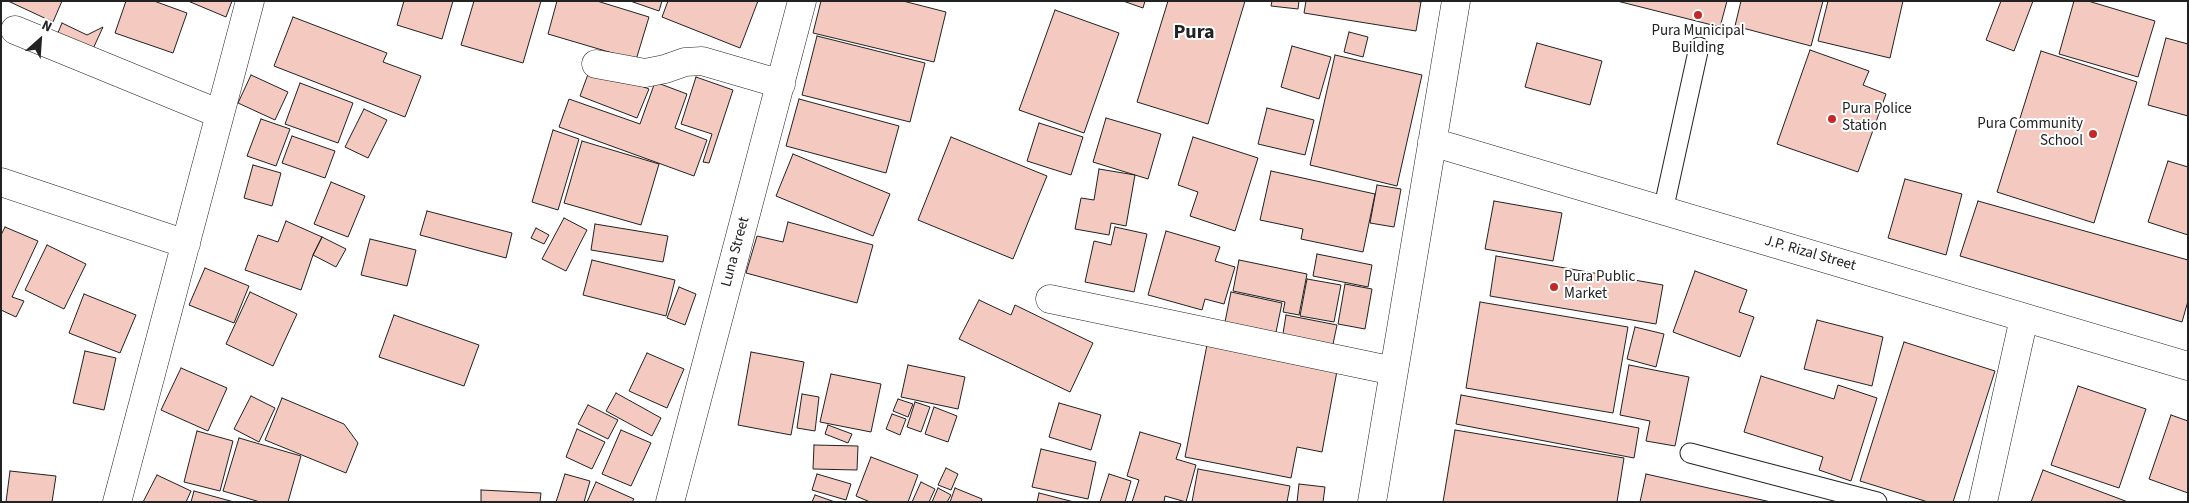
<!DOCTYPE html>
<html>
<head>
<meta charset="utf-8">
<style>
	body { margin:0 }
	#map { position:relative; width:2189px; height:503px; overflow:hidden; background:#fff; font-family:"Source Sans 3",sans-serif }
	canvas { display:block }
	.frame { position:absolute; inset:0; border:2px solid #222; pointer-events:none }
	.north { position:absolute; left:15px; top:15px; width:50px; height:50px; -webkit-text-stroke:4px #fff; paint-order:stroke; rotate:26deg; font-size:14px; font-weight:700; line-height:20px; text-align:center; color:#222 }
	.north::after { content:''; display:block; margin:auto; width:18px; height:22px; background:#222; clip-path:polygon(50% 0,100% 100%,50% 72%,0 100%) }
</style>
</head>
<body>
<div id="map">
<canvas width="2189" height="503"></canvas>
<div class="frame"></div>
<div class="north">N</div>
</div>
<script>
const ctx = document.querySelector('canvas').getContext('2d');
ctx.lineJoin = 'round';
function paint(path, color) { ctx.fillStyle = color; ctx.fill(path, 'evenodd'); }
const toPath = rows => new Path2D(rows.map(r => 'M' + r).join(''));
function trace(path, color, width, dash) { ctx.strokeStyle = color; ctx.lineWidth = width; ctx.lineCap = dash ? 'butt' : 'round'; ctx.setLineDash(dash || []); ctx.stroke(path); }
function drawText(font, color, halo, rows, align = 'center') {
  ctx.font = font + ' "Source Sans 3",sans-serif'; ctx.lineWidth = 4; ctx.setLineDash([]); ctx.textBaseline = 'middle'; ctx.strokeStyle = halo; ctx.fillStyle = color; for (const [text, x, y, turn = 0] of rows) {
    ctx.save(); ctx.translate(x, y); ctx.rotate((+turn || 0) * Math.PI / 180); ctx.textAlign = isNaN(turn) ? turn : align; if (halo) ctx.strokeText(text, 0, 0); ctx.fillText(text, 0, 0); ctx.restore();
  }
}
const building = toPath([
	[8,1,62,1,53,22,8,1],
	[126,1,154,1,187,13,173,53,115,33,126,1],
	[188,1,232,1,226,17,188,1],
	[404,1,453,1,442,39,397,25,404,1],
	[474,1,541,1,523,63,461,45,474,1],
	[557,1,597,1,649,17,636,60,548,34,557,1],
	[630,1,662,1,659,11,630,1],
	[668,1,758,1,740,48,662,17,668,1],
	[821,1,903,1,946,12,934,62,813,33,821,1],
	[1123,1,1145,1,1143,8,1123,1],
	[1168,1,1245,1,1208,124,1137,102,1168,1],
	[1272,1,1299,1,1298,9,1271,6,1272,1],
	[1306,1,1415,1,1421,2,1416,31,1304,13,1306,1],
	[1617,1,1727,1,1720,27,1617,1],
	[1741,1,1823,1,1811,46,1735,26,1741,1],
	[1828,1,1903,1,1890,58,1818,41,1828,1],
	[2001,1,2033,1,2014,51,1986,40,2001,1],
	[2074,1,2088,1,2155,21,2138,77,2059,54,2074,1],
	[1055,10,1119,33,1084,133,1019,110,1055,10],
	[293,17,387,53,383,62,421,76,405,117,274,66,293,17],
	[62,23,87,35,103,27,92,51,57,35,62,23],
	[1349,32,1368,37,1363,57,1344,52,1349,32],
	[817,36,925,63,910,122,802,95,817,36],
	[2166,38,2188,44,2188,116,2148,105,2166,38],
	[1537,43,1602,61,1590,105,1525,87,1537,43],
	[1292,46,1331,57,1319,99,1281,87,1292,46],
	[1810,50,1869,71,1863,85,1886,94,1858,172,1777,144,1810,50],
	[2041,51,2137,82,2094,223,1997,192,2041,51],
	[1335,55,1422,75,1397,186,1310,165,1335,55],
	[591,66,649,89,637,118,580,96,591,66],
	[251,75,288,92,275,120,238,103,251,75],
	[696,77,733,90,709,163,703,162,712,134,681,124,696,77],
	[655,82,687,94,675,128,707,140,694,176,559,127,569,99,640,124,655,82],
	[300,83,353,103,338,143,285,124,300,83],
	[799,99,899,126,886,173,786,146,799,99],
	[1267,108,1314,120,1305,155,1258,144,1267,108],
	[364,109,387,120,368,158,345,147,364,109],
	[1106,118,1161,134,1148,179,1093,162,1106,118],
	[261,119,290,129,276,166,247,156,261,119],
	[1039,123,1083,137,1071,175,1027,161,1039,123],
	[553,130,579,139,558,210,532,202,553,130],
	[292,136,335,151,325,178,282,163,292,136],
	[951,137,1047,176,1013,259,918,220,951,137],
	[1193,137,1258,158,1235,231,1190,216,1198,192,1178,185,1193,137],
	[582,141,659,164,641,225,564,203,582,141],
	[793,154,890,194,873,236,776,196,793,154],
	[2168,161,2188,167,2188,235,2148,222,2168,161],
	[253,165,281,173,272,206,244,198,253,165],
	[1099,169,1135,175,1126,226,1111,223,1109,235,1075,229,1081,198,1094,200,1099,169],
	[1271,171,1375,194,1363,252,1301,239,1303,229,1260,220,1271,171],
	[1905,179,1962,194,1946,255,1888,238,1905,179],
	[331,182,365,196,348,237,314,224,331,182],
	[1377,185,1401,189,1394,227,1370,223,1377,185],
	[1494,201,1562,213,1553,261,1485,249,1494,201],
	[1978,201,2188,260,2188,301,2182,322,1960,256,1978,201],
	[427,211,512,233,506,258,420,235,427,211],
	[564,218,587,230,566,271,542,259,564,218],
	[286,221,322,237,313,255,301,290,245,270,258,235,278,242,286,221],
	[788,222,873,245,857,303,746,273,757,236,783,242,788,222],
	[595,224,668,236,663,262,591,250,595,224],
	[5,227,38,241,12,297,24,301,16,317,1,310,1,235,5,227],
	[1115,227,1147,234,1134,292,1085,282,1094,241,1111,245,1115,227],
	[536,228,549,235,544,244,531,238,536,228],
	[1166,231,1220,247,1215,261,1235,267,1224,304,1205,299,1202,310,1148,295,1166,231],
	[322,237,346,249,336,267,313,255,322,237],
	[370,239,416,250,407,286,361,275,370,239],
	[47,245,86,264,64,309,25,290,47,245],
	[1317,254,1372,265,1368,287,1313,276,1317,254],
	[1496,256,1663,285,1656,324,1490,296,1496,256],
	[592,260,675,280,666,316,583,295,592,260],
	[1239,260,1307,274,1299,315,1283,312,1285,302,1233,291,1239,260],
	[205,268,249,286,234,323,189,305,205,268],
	[1695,271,1747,290,1739,312,1754,317,1740,357,1673,332,1695,271],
	[1307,279,1341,285,1334,322,1300,316,1307,279],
	[1345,284,1372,289,1365,329,1338,324,1345,284],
	[679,287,696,294,685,325,667,318,679,287],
	[250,292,297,314,273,366,226,344,250,292],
	[1231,292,1282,303,1275,337,1224,327,1231,292],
	[84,294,136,315,120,353,69,333,84,294],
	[979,300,1011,315,1015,305,1093,343,1070,392,959,339,979,300],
	[1480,302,1628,327,1613,413,1466,388,1480,302],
	[394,315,479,345,464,386,379,357,394,315],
	[1286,315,1337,325,1332,349,1282,340,1286,315],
	[1817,320,1883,337,1872,386,1804,369,1817,320],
	[1635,327,1664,334,1656,367,1627,359,1635,327],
	[1904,342,1995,371,1953,502,1928,502,1860,481,1904,342],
	[1207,345,1337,371,1322,452,1297,447,1291,478,1185,457,1207,345],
	[85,351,116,358,104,410,73,403,85,351],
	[751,352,804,362,791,435,738,425,751,352],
	[647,353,684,369,667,408,629,391,647,353],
	[908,365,965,377,958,409,901,397,908,365],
	[1629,365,1689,377,1675,446,1646,441,1650,421,1620,415,1629,365],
	[181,368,227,388,208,431,161,410,181,368],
	[831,374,881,384,871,432,820,422,831,374],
	[1761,376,1834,399,1838,385,1877,398,1851,481,1819,470,1823,457,1744,432,1761,376],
	[2078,386,2146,409,2119,488,2051,465,2078,386],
	[616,393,661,418,652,436,606,411,616,393],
	[802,394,819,397,815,431,797,428,802,394],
	[1461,395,1639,428,1634,458,1456,424,1461,395],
	[251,396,275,408,259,442,234,429,251,396],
	[282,398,344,424,358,443,346,473,265,440,282,398],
	[898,399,913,404,908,417,893,411,898,399],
	[915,402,930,407,921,432,907,427,915,402],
	[1059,403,1101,415,1091,450,1049,437,1059,403],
	[588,405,618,420,608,439,578,424,588,405],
	[934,407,957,416,948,442,925,434,934,407],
	[892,414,906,419,900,435,886,429,892,414],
	[2171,415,2188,421,2188,493,2149,479,2171,415],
	[828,425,852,434,848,443,825,434,828,425],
	[577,429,605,442,592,469,566,457,577,429],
	[621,430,651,443,631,486,602,474,621,430],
	[1455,430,1624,458,1617,502,1443,502,1455,430],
	[197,431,233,441,220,491,184,482,197,431],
	[1140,432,1181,444,1176,459,1196,465,1186,502,1165,496,1164,502,1132,502,1139,480,1127,476,1140,432],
	[239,438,301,456,288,502,260,502,223,491,239,438],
	[814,445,858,446,857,470,813,469,814,445],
	[1041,449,1096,462,1088,499,1032,487,1041,449],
	[871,457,918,475,908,502,870,502,856,496,871,457],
	[946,468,958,474,951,490,938,485,946,468],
	[1198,469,1290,486,1287,502,1192,502,1198,469],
	[2043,470,2128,502,2031,502,2043,470],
	[10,471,56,476,52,502,6,502,10,471],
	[565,474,590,481,584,502,556,502,565,474],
	[817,474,851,484,846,500,812,490,817,474],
	[1109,474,1131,481,1125,502,1100,502,1109,474],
	[1646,474,1771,502,1640,502,1646,474],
	[157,475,191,491,186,502,143,502,157,475],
	[596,482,634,499,632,502,587,502,596,482],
	[921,482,935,489,929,502,912,502,921,482],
	[1299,484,1325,487,1323,502,1297,502,1299,484],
	[938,488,951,495,947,502,932,502,938,488],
	[955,488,982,499,981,502,950,502,955,488],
	[481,490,541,493,540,502,481,502,481,490],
	[194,491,234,502,191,502,194,491],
	[1039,493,1074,502,1037,502,1039,493],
	[815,495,835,502,812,502,815,495]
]);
const service = toPath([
	[1663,211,1699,47],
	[1690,453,1877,502]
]);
const minor = toPath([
	[15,30,220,114],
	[596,64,645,73,665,69,685,62,702,61,781,84],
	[1432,142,2188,366],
	[1,182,186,244],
	[1050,299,1394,371],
	[117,502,250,1],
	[670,502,802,1],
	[1372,502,1456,1],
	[1983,502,2024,318]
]);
const markers = [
	[1698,15,5,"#c62828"],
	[1832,119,5,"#c62828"],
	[2093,134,5,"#c62828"],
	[1554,287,5,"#c62828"]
];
const poiNames = [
	["Pura Municipal",1698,32,"center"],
	["Building",1698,49,"center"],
	["Pura Police",1842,110],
	["Station",1842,127],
	["Pura Community",2083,125,"right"],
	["School",2083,142,"right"],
	["Pura Public",1564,278],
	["Market",1564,295]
];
const streetNames = [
	["Luna Street",736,252,-75],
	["J.P. Rizal Street",1810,254,16]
];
const districtNames = [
	["Pura",1194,34]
];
paint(building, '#f3c9c0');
trace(building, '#222', 1);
trace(service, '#222', 21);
trace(minor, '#222', 29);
trace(service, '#fff', 19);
trace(minor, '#fff', 28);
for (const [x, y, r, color] of markers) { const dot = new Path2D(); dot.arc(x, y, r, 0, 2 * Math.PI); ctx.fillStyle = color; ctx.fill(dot); trace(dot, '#fff', 2); }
drawText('15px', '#222', '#fff', poiNames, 'left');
drawText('15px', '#222', '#fff', streetNames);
drawText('bold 20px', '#222', '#fff', districtNames);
</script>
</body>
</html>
